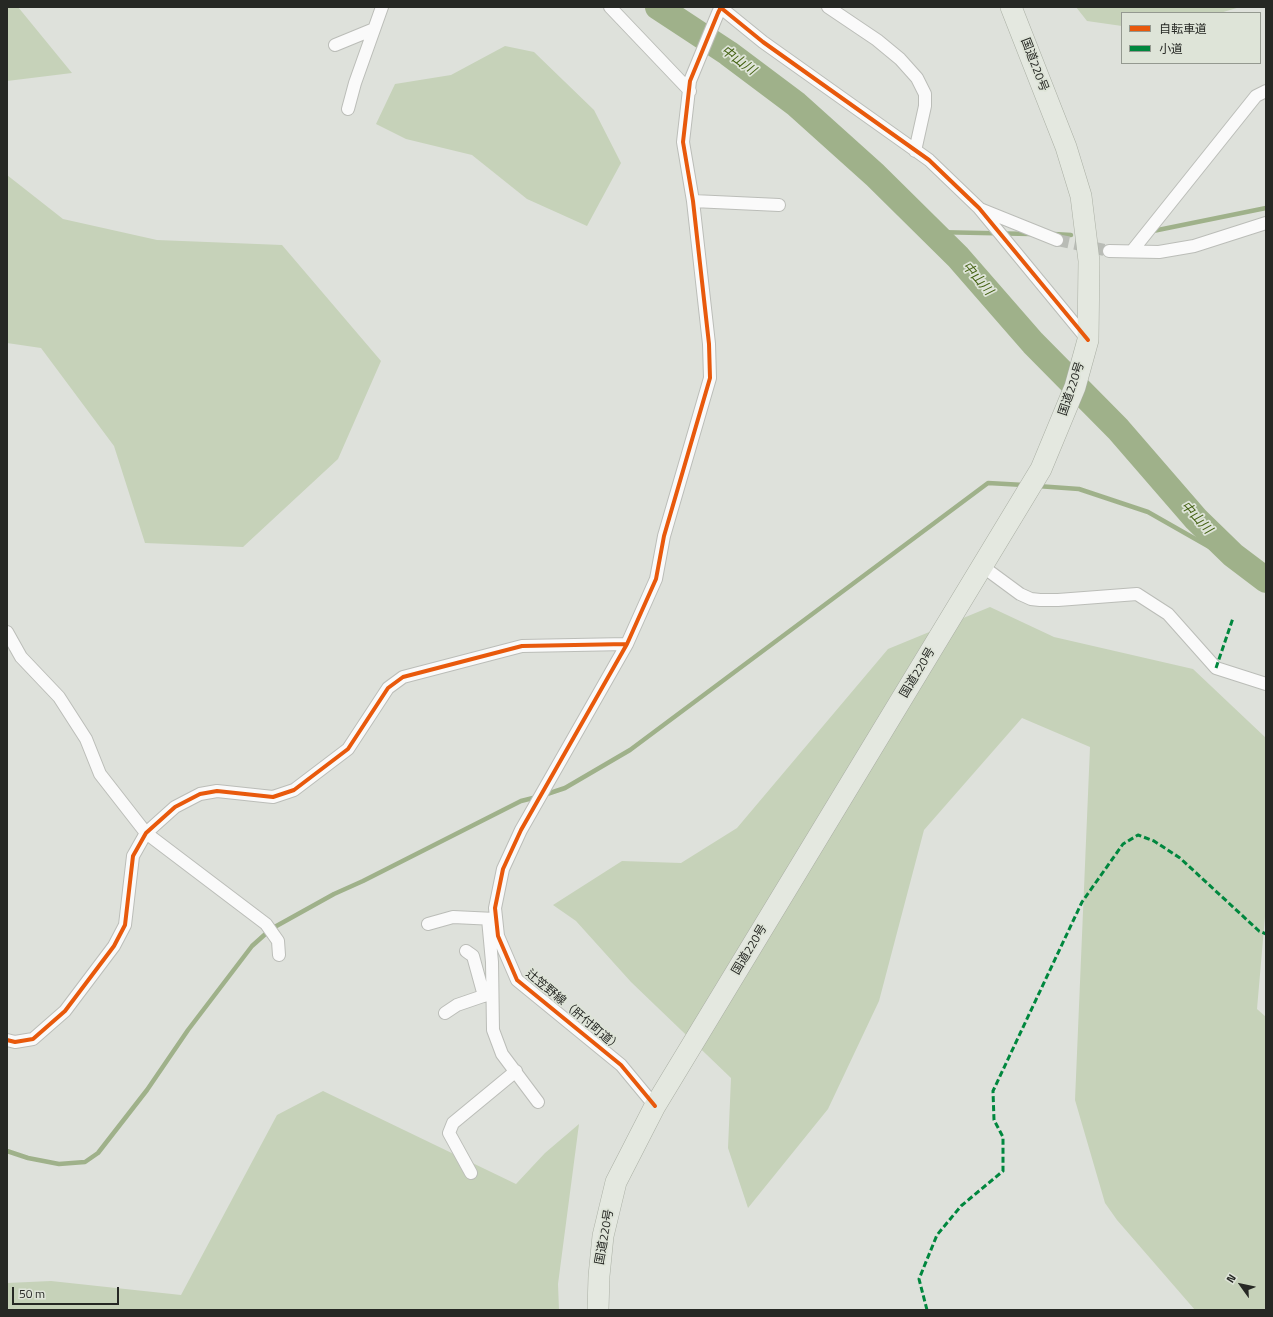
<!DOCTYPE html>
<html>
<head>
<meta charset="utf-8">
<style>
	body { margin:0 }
	#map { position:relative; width:1273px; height:1317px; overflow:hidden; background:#dee1db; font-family:"Titillium Web","Noto Sans JP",sans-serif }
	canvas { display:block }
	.frame { position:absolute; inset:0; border:8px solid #262824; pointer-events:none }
	.legend { position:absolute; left:1121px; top:12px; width:140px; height:52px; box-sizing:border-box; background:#dee4d8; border:1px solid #949990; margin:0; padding:5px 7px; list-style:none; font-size:12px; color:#262824 }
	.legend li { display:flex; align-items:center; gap:8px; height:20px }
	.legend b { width:20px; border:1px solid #949990 }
	.north { position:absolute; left:1221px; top:1265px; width:40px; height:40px; -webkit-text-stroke:3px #dee4d8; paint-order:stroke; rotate:303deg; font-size:11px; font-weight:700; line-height:16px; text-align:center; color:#262824 }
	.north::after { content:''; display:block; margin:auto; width:14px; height:18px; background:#262824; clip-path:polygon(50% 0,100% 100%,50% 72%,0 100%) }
	.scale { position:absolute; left:12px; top:1287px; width:107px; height:18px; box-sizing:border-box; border:2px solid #262824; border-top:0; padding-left:5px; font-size:12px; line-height:14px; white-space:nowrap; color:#262824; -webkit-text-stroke:3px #dee4d8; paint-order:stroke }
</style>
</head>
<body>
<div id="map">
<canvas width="1273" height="1317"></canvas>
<div class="frame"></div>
<ul class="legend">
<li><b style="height:5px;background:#e8590c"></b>自転車道</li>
<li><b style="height:5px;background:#00873e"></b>小道</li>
</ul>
<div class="north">N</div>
<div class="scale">50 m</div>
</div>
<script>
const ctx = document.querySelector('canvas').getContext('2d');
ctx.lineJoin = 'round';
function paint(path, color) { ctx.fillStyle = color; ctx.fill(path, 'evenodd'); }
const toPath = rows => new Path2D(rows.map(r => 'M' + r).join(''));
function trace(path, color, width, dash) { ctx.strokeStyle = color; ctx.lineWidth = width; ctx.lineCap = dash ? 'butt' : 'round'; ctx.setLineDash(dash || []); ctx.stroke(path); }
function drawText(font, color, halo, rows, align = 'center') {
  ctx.font = font + ' "Titillium Web","Noto Sans JP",sans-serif'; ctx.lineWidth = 3.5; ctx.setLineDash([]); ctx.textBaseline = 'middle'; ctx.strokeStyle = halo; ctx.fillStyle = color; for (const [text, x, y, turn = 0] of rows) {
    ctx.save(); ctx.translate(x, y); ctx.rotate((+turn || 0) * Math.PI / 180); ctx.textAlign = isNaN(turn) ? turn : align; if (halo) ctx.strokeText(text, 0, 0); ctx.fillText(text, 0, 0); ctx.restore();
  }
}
const green = toPath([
	[7,7,18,7,72,73,7,81],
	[1076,7,1240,7,1220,13,1122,13,1122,26,1087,21],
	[505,46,534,52,594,110,621,163,587,226,527,199,472,155,406,139,376,124,395,84,451,75],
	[7,175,63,219,157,240,282,245,381,361,338,459,243,547,145,543,114,446,41,348,7,343],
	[990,607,1054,637,1193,669,1266,738,1266,905,1257,1009,1266,1017,1266,1310,1195,1310,1117,1220,1105,1203,1075,1100,1090,747,1022,718,924,830,879,1001,828,1109,748,1208,728,1148,731,1078,631,982,576,921,553,905,622,861,681,863,737,828,888,649],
	[323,1091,516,1184,545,1153,579,1124,558,1284,559,1310,7,1310,7,1283,51,1281,181,1295,277,1115]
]);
const stream = toPath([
	[1153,231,1266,208],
	[933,232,1031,234],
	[1054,234,1071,235],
	[1037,486,1079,489,1148,512,1213,549,1233,555],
	[544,795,565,788,630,750,988,483,1024,485],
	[7,1151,28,1158,59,1164,85,1162,98,1153,147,1090,188,1030,252,946,271,929,334,894,363,881,521,801,537,797]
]);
const river = toPath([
	[658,7,728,53,796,104,875,175,958,257,1033,343,1118,429,1196,519,1233,555,1266,580]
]);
const minorTunnel = toPath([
	[1057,240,1109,251]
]);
const minor = toPath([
	[610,7,690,91],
	[720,7,763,42,929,160,979,208,1087,339],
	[828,7,877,40,900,59,917,78,925,94,925,106,915,151],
	[335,45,374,29],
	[348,109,355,83,382,7],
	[693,201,779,205],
	[980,209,1057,240],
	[1109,251,1159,252,1194,246,1266,223],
	[1132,251,1256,96,1266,91],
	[982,566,1020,594,1031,599,1040,600,1058,600,1137,594,1168,614,1216,668,1266,684],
	[7,632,21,657,59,697,86,739,100,774,146,833,266,924,278,941,279,955],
	[488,919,492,962,493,1030,502,1054,538,1102],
	[428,924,453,917,495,919],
	[466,951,473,956,484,996],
	[445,1013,457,1005,492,993],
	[7,1040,15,1042,33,1039,65,1011,114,946,125,925,133,856,146,833,175,807,200,794,217,791,273,797,294,790,348,749,388,688,403,677,522,646,627,644],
	[655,1106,621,1065,517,980,498,936,495,908,503,869,521,830,627,644,656,579,664,536,710,378,709,344,693,201,683,142,690,81,718,13,721,7],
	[471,1173,449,1133,453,1123,516,1071]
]);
const trunk = toPath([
	[598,1310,599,1276,603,1236,616,1182,655,1106,1041,469,1075,387,1088,340,1089,261,1081,196,1066,147,1011,7]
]);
const quiet = toPath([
	[1216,668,1233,618],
	[927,1310,919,1279,937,1235,961,1206,1003,1171,1003,1137,994,1120,993,1091,1082,902,1123,844,1138,835,1154,841,1180,858,1259,931,1266,934]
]);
const cycleway = toPath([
	[720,7,763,42,929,160,979,208,1088,340],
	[7,1040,15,1042,33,1039,65,1011,114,946,125,925,133,856,146,833,175,807,200,794,217,791,273,797,294,790,348,749,388,688,403,677,522,646,627,644],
	[655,1106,621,1065,517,980,498,936,495,908,503,869,521,830,627,644,656,579,664,536,710,378,709,344,693,201,683,142,690,81,718,13,721,7]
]);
const streetNames = [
	["国道220号",1034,65,69],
	["国道220号",1072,389,-71],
	["国道220号",918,673,-59],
	["国道220号",750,950,-59],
	["辻笠野線（肝付町道）",573,1011,40],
	["国道220号",605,1237,-80]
];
const waterNames = [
	["中山川",738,61,36],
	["中山川",977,279,49],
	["中山川",1196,518,47]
];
paint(green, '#c6d2b9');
trace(stream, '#9fb18a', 4.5);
trace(river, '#9fb18a', 26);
trace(minorTunnel, '#b9bcb6', 12, [12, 6]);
trace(minor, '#bbbdb8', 14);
trace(trunk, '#aaafa4', 22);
trace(minor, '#fafafa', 12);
trace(trunk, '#e4e8e0', 21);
trace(quiet, '#00873e', 3, [6, 3]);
trace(cycleway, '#e8590c', 4);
drawText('12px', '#262824', '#dee4d8', streetNames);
drawText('italic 13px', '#436112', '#dee4d8', waterNames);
</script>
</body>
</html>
